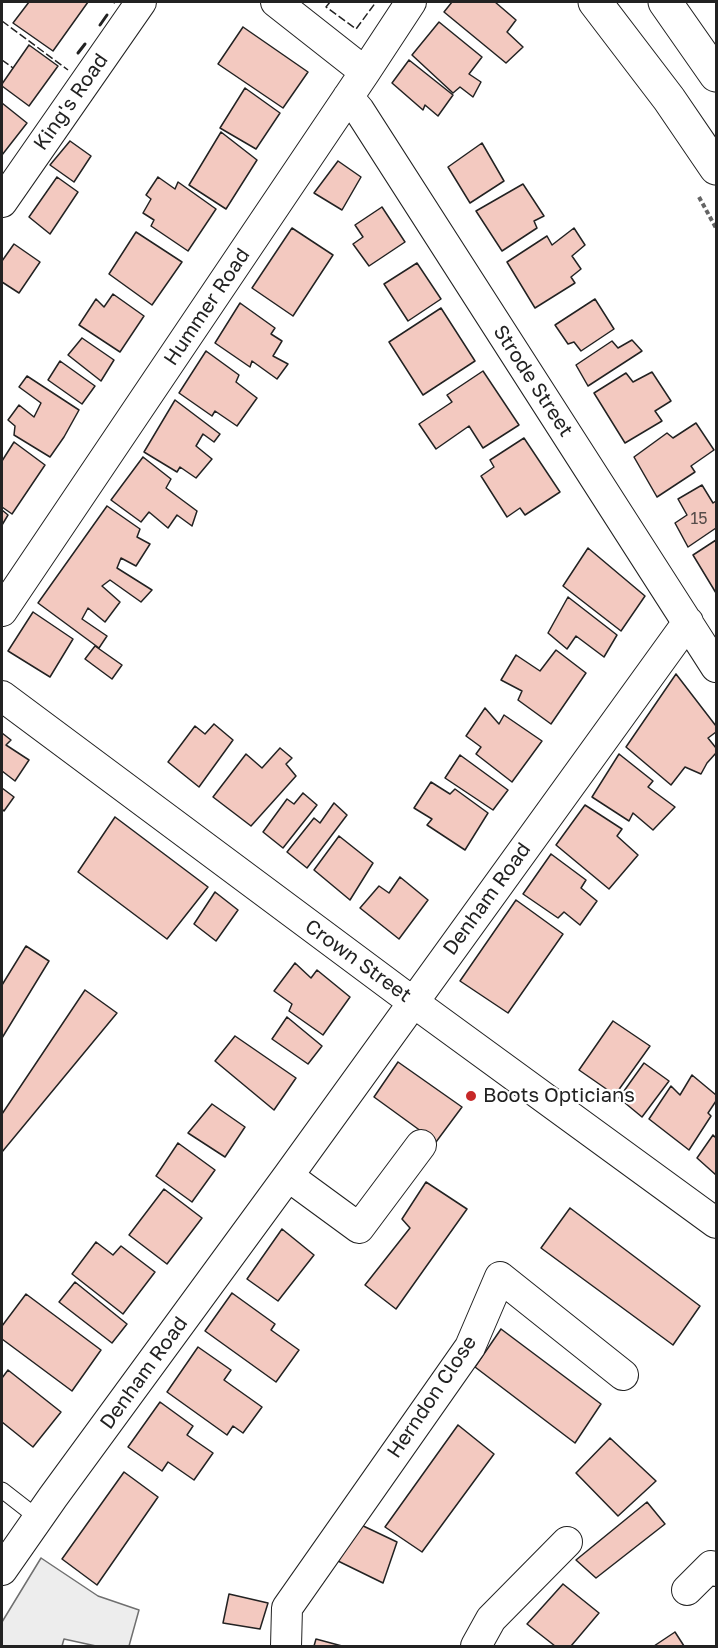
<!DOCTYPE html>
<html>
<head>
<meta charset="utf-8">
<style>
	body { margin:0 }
	#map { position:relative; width:718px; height:1648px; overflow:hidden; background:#fff; font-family:"Golos Text",sans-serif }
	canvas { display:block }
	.frame { position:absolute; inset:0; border:3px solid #222; pointer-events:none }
</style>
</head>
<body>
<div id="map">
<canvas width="718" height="1648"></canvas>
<div class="frame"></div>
</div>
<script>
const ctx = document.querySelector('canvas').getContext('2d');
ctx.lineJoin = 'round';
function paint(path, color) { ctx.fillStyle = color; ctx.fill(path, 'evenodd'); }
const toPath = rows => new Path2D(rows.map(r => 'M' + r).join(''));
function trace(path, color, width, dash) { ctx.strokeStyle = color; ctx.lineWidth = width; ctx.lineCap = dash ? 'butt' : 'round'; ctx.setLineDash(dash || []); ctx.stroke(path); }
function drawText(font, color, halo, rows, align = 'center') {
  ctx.font = font + ' "Golos Text",sans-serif'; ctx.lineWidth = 4.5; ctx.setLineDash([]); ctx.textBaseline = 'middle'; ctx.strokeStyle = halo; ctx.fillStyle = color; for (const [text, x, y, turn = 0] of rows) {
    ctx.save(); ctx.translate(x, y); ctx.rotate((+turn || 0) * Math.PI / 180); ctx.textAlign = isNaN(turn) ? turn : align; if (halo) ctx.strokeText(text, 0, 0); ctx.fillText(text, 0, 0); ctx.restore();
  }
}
const parking = toPath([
	[41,1558,98,1596,139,1610,129,1646,96,1646,64,1639,62,1646,2,1646,2,1622,41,1558]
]);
const building = toPath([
	[29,2,88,2,53,51,13,23,29,2],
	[452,2,495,2,516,20,507,32,523,47,506,63,444,12,452,2],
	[439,22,482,57,469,74,481,82,473,97,460,87,453,93,412,55,439,22],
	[243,27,308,72,283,108,218,64,243,27],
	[29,45,58,66,29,106,2,86,2,84,29,45],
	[409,60,453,95,438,116,425,105,423,110,392,83,409,60],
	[245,88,280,113,256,149,220,128,245,88],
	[2,103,27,123,2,155,2,103],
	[221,132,257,160,226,209,189,185,221,132],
	[70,141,91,156,74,182,50,165,70,141],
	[482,143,504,181,470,203,448,167,482,143],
	[338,161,361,177,342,210,314,193,338,161],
	[57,177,78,192,50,234,29,217,57,177],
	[158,177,175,189,178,182,216,209,188,251,151,226,154,220,143,213,151,199,146,195,158,177],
	[523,184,544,216,534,221,537,228,502,251,476,211,523,184],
	[382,207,405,242,369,266,353,244,363,237,355,225,382,207],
	[292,228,333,255,293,316,252,288,292,228],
	[574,228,585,245,572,256,581,269,571,277,575,283,535,308,507,262,547,236,552,245,574,228],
	[136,232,182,262,152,305,109,274,136,232],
	[14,244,40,262,19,293,2,282,2,261,14,244],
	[417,263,441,299,408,321,384,284,417,263],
	[113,294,144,316,120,352,79,325,96,299,104,307,113,294],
	[595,299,614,329,581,351,574,342,568,344,555,325,595,299],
	[240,303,275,328,271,334,282,341,273,356,288,364,277,379,252,361,250,367,215,343,240,303],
	[441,308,475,361,423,395,389,342,441,308],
	[82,338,114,360,101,381,68,355,82,338],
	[632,340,642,351,588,386,576,365,612,341,618,348,632,340],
	[206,351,239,375,236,382,257,398,237,426,215,411,212,416,179,393,206,351],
	[60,361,95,386,82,404,48,380,60,361],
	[483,371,519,425,483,448,469,426,436,449,419,424,452,402,447,395,483,371],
	[652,372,671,401,655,411,662,421,625,443,594,393,626,373,633,382,652,372],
	[27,376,79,410,64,437,50,457,14,435,15,426,8,420,19,405,34,417,41,403,19,387,27,376],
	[175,400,220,434,214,442,203,434,196,446,212,459,196,478,180,467,177,472,144,452,175,400],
	[696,423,714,450,691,466,695,472,657,497,634,457,667,433,673,438,696,423],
	[524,438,560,492,525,515,520,508,507,517,481,476,494,467,490,460,524,438],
	[14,442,45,465,12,514,2,507,2,461,14,442],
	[143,457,171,479,166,488,197,511,192,526,177,515,168,528,149,512,141,522,111,500,143,457],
	[702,485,713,503,716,501,716,528,688,547,675,523,687,515,678,499,702,485],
	[107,506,140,529,137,537,150,544,136,566,121,558,117,568,152,590,141,602,110,580,102,586,120,602,105,622,88,608,82,619,107,636,99,648,38,603,107,506],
	[2,510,8,515,2,525,2,510],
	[716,540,716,593,693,555,716,540],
	[588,548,645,596,621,631,563,586,588,548],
	[568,597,617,635,604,657,576,636,567,649,548,633,568,597],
	[33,612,73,639,50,677,8,651,33,612],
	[95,646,122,665,112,679,85,659,95,646],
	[556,650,586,673,551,724,518,700,522,691,501,680,516,655,540,671,556,650],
	[676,674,716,726,716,732,708,738,716,748,716,753,707,763,701,774,685,767,671,785,626,747,676,674],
	[485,708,499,724,504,715,542,741,512,782,476,754,481,747,466,736,485,708],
	[214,724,233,740,199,787,168,762,195,726,205,734,214,724],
	[2,733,11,740,6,745,29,760,15,781,2,771,2,733],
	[280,748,292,758,286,764,296,776,251,826,213,797,246,754,262,768,280,748],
	[619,754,653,781,648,787,675,807,653,830,633,813,629,821,592,797,619,754],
	[460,755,508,790,493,810,445,778,460,755],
	[431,782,450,794,455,789,488,813,465,850,427,825,432,819,414,808,431,782],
	[2,788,14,797,4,811,2,809,2,788],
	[303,793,317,805,283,848,263,832,287,799,294,804,303,793],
	[334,803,347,815,307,868,287,852,314,818,320,823,334,803],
	[585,805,622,829,617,836,638,855,609,889,556,845,585,805],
	[115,817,208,887,167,939,78,872,115,817],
	[339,836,373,863,350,900,314,870,339,836],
	[551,854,586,880,581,888,597,901,580,925,564,912,558,918,523,894,551,854],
	[400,877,428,900,399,939,360,908,379,886,389,893,400,877],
	[215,892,238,910,216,941,194,924,215,892],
	[516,900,563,934,508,1013,460,981,516,900],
	[26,946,49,961,2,1038,2,985,26,946],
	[295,963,311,978,317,970,350,997,323,1035,289,1011,292,1004,274,991,295,963],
	[85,990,117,1013,2,1152,2,1114,85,990],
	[287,1017,322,1046,308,1064,272,1039,287,1017],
	[613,1021,650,1046,615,1095,579,1070,613,1021],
	[235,1036,296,1078,274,1110,215,1061,235,1036],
	[398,1062,462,1107,436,1142,374,1097,398,1062],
	[644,1063,669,1081,642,1117,619,1098,644,1063],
	[692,1075,716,1095,716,1101,708,1113,711,1116,689,1150,649,1119,671,1086,680,1095,692,1075],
	[212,1104,245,1127,225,1157,188,1133,212,1104],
	[713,1135,716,1138,716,1175,697,1158,713,1135],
	[178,1143,215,1170,192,1202,156,1176,178,1143],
	[426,1182,467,1209,396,1309,365,1285,410,1228,402,1219,426,1182],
	[164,1189,202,1218,167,1264,129,1235,164,1189],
	[570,1208,700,1306,673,1345,541,1248,570,1208],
	[282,1229,314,1255,278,1301,247,1279,282,1229],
	[96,1242,113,1255,121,1246,155,1272,123,1314,72,1274,96,1242],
	[75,1282,127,1324,112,1343,59,1302,75,1282],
	[232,1293,275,1324,271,1330,299,1350,276,1382,205,1331,232,1293],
	[26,1294,101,1350,72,1391,2,1339,2,1326,26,1294],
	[501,1329,601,1404,575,1443,475,1367,501,1329],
	[198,1347,231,1370,224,1380,262,1407,243,1433,233,1426,227,1435,167,1392,198,1347],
	[8,1370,61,1412,33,1447,2,1422,2,1378,8,1370],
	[160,1402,193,1426,187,1435,213,1453,194,1480,168,1462,162,1471,128,1447,160,1402],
	[458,1425,494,1454,422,1552,385,1527,458,1425],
	[610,1438,656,1481,618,1516,576,1473,610,1438],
	[124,1472,158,1497,97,1585,62,1559,124,1472],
	[647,1502,665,1524,596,1578,576,1560,647,1502],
	[357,1523,397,1542,383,1583,338,1561,357,1523],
	[563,1584,599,1613,571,1646,555,1646,527,1624,563,1584],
	[229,1594,268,1603,260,1629,223,1623,229,1594],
	[675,1632,684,1646,654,1646,675,1632],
	[316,1639,342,1646,314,1646,316,1639]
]);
const path = toPath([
	[699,197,716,228]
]);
const service = toPath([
	[2,1490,38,1518]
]);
const minor = toPath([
	[276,2,365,72],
	[348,97,359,110,716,667],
	[2,202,141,2],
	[2,611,365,72,411,2],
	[2,696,398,991,716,1223],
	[288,1176,359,1228,421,1145],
	[2,1570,53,1497,288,1176,688,622],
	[687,1590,711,1566,716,1571],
	[286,1646,287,1608,470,1347,500,1277,623,1375],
	[476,1646,491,1619,567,1542]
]);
const primary = toPath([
	[595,2,669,99,716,168],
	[665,2,716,75]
]);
const fence = toPath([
	[113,2,115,3],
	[330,2,326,7,356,29,376,2],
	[2,21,68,70],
	[2,60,13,68]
]);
const wall = toPath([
	[100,25,107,15],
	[78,53,85,44]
]);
const markers = [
	[471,1096,6,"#c62828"]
];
const numberNames = [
	["15",699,519]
];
const streetNames = [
	["King's Road",71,102,-55],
	["Hummer Road",207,307,-56],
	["Strode Street",533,381,57],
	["Denham Road",487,899,-54],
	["Crown Street",358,961,36],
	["Denham Road",144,1373,-54],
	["Herndon Close",432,1397,-56]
];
const poiNames = [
	["Boots Opticians",483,1096]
];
paint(parking, '#ededed');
trace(parking, '#6f6f6f', 1.5);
paint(building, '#f3c9c0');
trace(building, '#222', 1.5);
trace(service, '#222', 17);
trace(minor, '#222', 32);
trace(primary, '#222', 35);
trace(path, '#646464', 4, [4.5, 3]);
trace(service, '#fff', 15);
trace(minor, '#fff', 30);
trace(primary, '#fff', 33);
trace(fence, '#222', 1.5, [8, 3]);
trace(wall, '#222', 3);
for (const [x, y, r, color] of markers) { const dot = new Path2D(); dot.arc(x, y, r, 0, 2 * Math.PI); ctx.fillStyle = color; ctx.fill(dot); trace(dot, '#fff', 2); }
drawText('16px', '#564c4a', null, numberNames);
drawText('20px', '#222', '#fff', streetNames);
drawText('20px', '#222', '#fff', poiNames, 'left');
</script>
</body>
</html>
